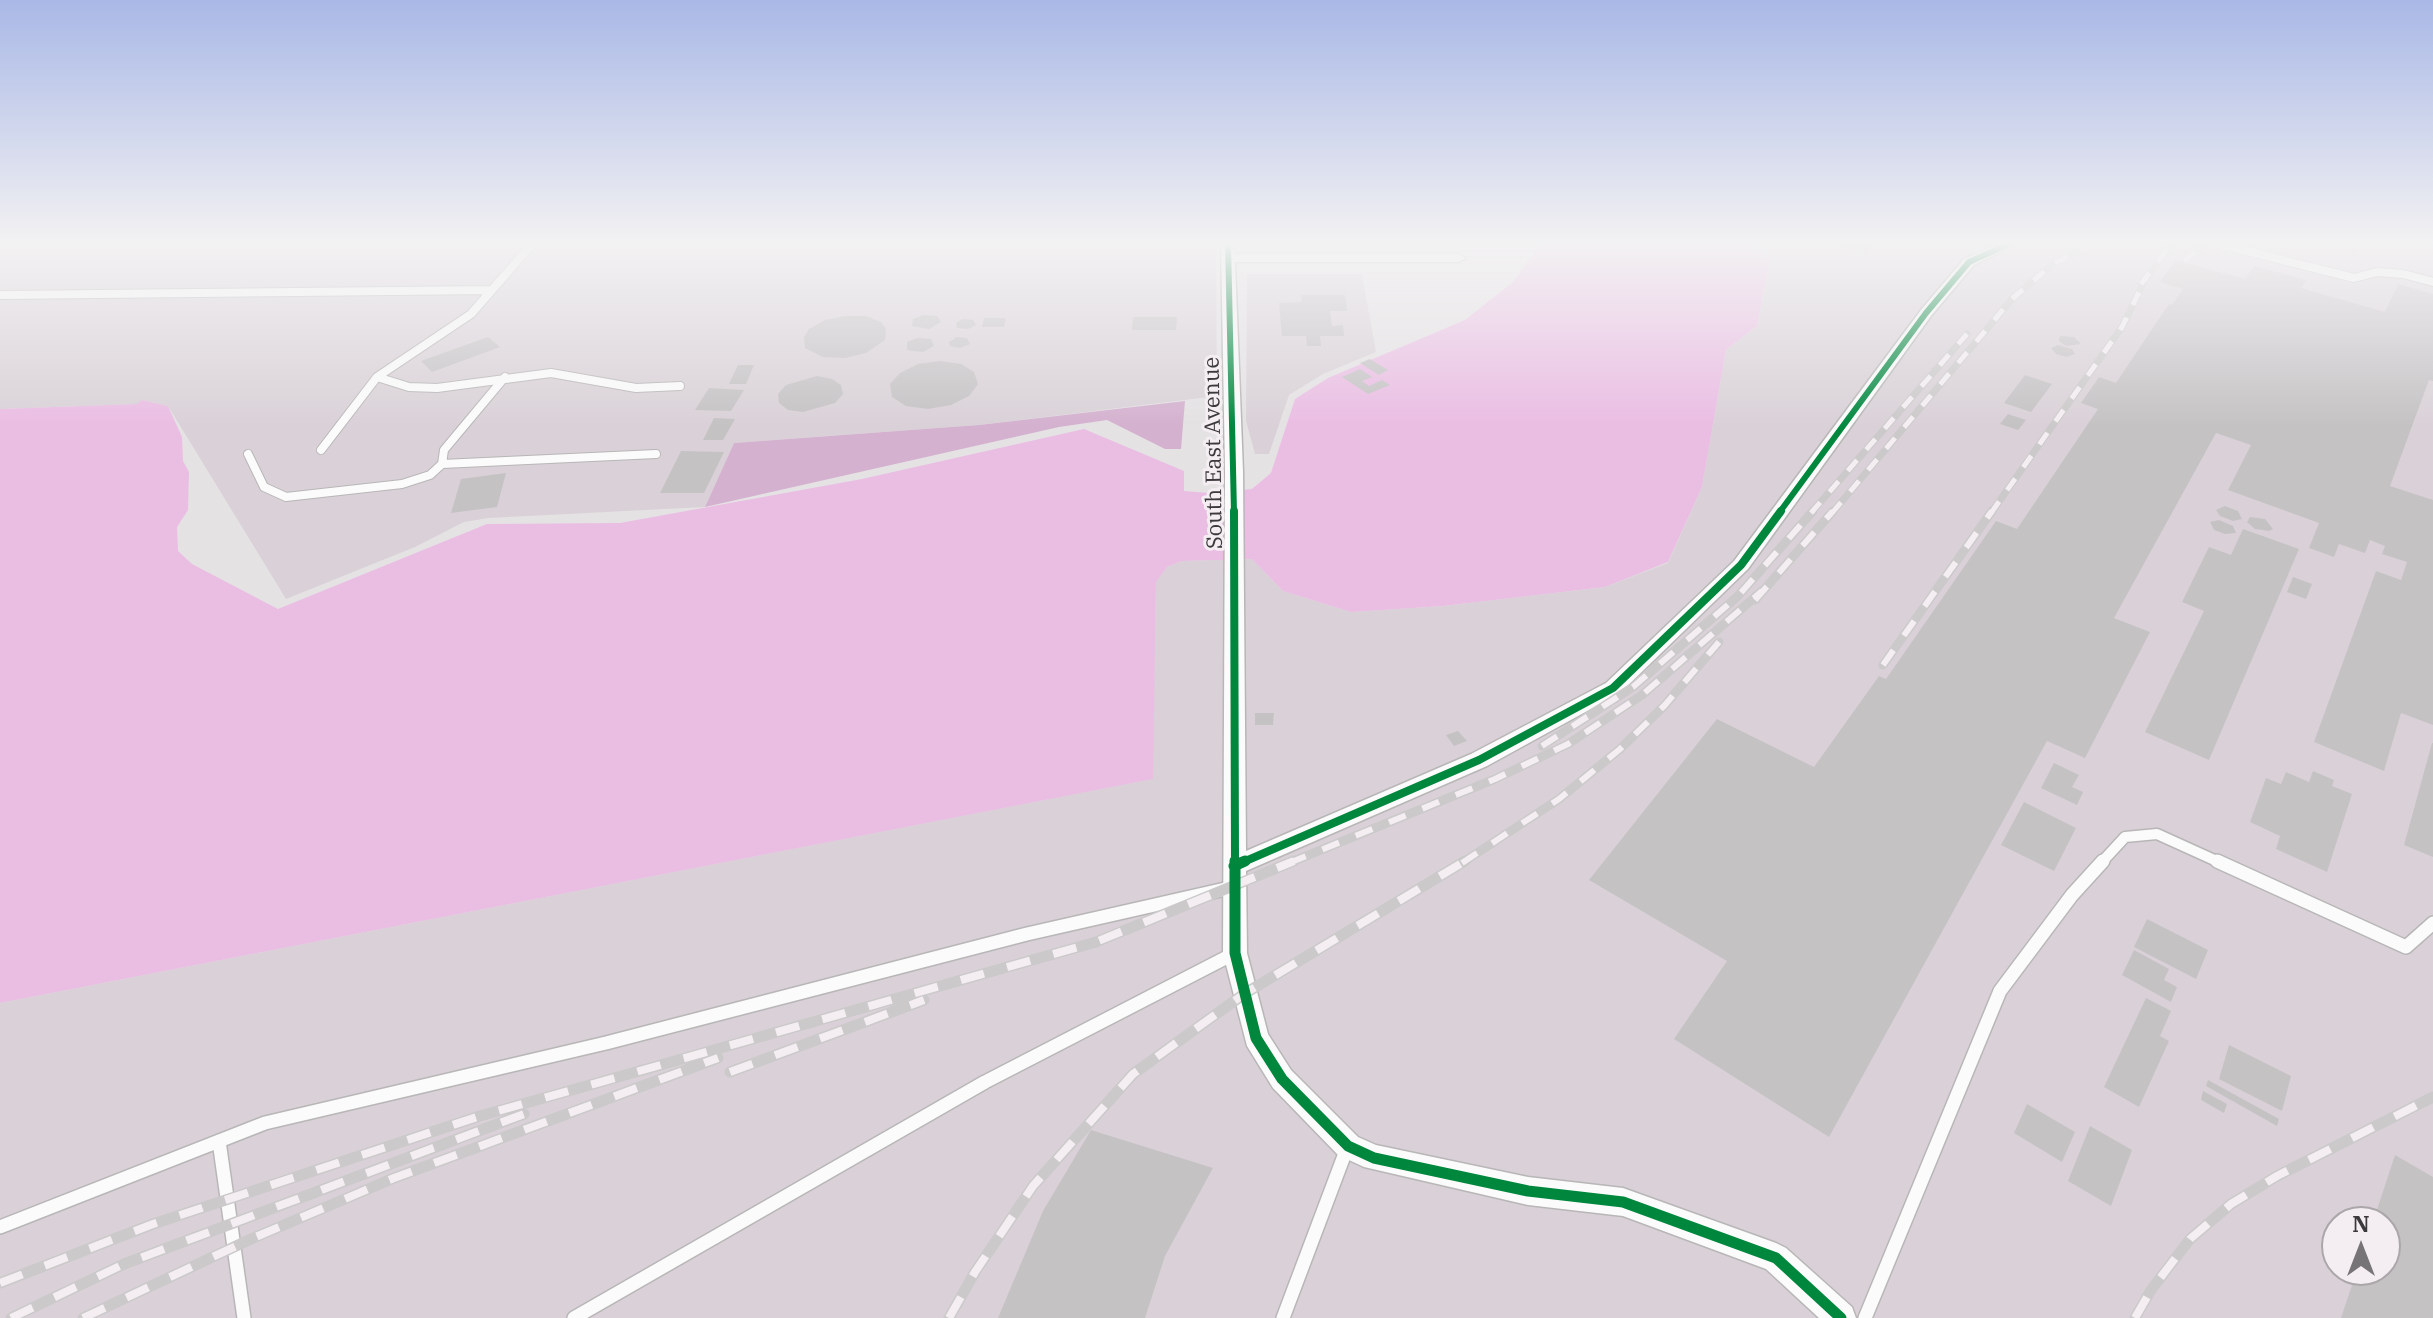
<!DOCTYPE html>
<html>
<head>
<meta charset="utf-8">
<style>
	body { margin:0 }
	#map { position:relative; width:2433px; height:1318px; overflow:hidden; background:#e5e2e4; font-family:"IBM Plex Serif",serif }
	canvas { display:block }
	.north { position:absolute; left:2321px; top:1206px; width:80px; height:80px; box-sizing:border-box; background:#f4eef2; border:2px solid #aaa6a9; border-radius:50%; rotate:0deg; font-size:22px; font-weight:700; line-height:32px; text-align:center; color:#3b393b }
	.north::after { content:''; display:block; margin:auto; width:28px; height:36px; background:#767476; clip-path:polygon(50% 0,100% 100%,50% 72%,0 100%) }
</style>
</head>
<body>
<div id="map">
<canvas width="2433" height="1318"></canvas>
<div class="north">N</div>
</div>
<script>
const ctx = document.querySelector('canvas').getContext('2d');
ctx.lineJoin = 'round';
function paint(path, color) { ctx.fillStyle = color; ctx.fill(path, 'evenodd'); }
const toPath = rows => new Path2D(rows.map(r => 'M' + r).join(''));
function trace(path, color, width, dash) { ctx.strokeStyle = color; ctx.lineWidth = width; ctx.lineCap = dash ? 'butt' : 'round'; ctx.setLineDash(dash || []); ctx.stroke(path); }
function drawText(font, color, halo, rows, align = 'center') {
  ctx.font = font + ' "IBM Plex Serif",serif'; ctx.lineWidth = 6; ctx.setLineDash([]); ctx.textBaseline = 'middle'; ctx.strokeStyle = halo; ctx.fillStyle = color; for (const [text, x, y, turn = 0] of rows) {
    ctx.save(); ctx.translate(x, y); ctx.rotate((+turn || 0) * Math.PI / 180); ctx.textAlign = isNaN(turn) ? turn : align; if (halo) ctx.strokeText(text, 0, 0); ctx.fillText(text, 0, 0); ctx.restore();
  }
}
const built = toPath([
	[0,243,1216,243,1217,396,979,425,734,443,705,507,489,518,464,522,415,547,286,599,168,406,142,400,138,404,0,409],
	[1751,243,2433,243,2433,1318,0,1318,0,1003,1152,779,1156,581,1167,567,1182,561,1252,559,1283,591,1351,612,1443,606,1605,587,1668,563,1702,487,1726,350,1757,326,1770,260],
	[2337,1222,2385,1222,2385,1270,2337,1270],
	[1247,274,1362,274,1376,352,1323,374,1289,395,1269,454,1255,454,1246,421]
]);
const forest = toPath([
	[1185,401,1181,449,1165,449,1107,420,1059,427,705,507,734,443,979,425]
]);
const water = toPath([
	[1541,243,1751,243,1770,260,1757,326,1726,350,1702,487,1668,562,1605,587,1443,606,1351,612,1283,591,1252,559,1182,561,1167,567,1156,582,1153,779,0,1003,0,409,137,404,142,400,168,406,182,437,183,461,189,472,188,510,177,527,178,551,192,564,278,609,487,524,620,523,862,479,1084,429,1184,471,1184,491,1209,493,1252,489,1271,473,1295,399,1328,378,1465,320,1513,282]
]);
const building = toPath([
	[1831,243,1871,243,1876,244,1863,254],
	[2176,260,2245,279,2254,266,2306,280,2301,288,2385,312,2398,284,2433,294,2433,381,2429,380,2390,486,2433,500,2433,725,2401,713,2384,771,2314,742,2376,571,2401,580,2407,562,2382,554,2385,546,2370,540,2365,553,2339,544,2334,557,2309,548,2319,523,2228,490,2251,445,2216,433,2114,618,2150,632,2085,758,2047,741,1829,1137,1674,1039,1727,961,1589,880,1717,719,1814,767,1879,676,1886,679,1996,521,2017,529,2098,409,2081,403,2099,377,2116,383,2169,304,2172,305,2183,289,2160,282],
	[1301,295,1345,295,1347,311,1330,311,1332,326,1343,325,1344,336,1320,336,1321,346,1307,346,1306,336,1282,336,1279,303,1302,302],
	[923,315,937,316,941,322,929,329,912,326,913,319],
	[846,316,866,316,881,322,886,329,885,340,866,353,845,358,823,357,805,348,804,337,809,329,825,320],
	[1133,317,1177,317,1176,330,1132,330],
	[984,318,1006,318,1004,327,982,327],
	[963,319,973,320,976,325,968,329,957,328,956,323],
	[2060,336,2074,337,2081,344,2066,346,2059,341],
	[488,337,500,347,432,372,421,361],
	[957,337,967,338,970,344,960,348,950,346,949,342],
	[917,338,931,339,934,346,923,352,907,350,907,342],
	[2058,345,2072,349,2075,354,2066,357,2056,354,2051,348],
	[1370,359,1388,370,1379,375,1360,363],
	[940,361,961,364,974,372,978,384,969,396,951,405,928,409,906,406,892,397,890,384,900,373,918,364],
	[738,365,754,365,746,384,729,384],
	[1360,369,1372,377,1362,381,1369,386,1382,380,1390,385,1368,394,1342,377],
	[2025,375,2052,384,2031,412,2004,403],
	[817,376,832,379,841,385,843,394,835,403,803,412,788,410,779,403,778,394,786,385],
	[709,388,744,390,731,411,695,410],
	[2008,414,2026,420,2018,430,2000,424],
	[714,418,735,419,723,440,703,440],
	[681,451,724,452,704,493,660,493],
	[506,473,497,507,451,513,461,479],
	[2225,506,2238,511,2242,519,2233,521,2220,516,2216,510],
	[2250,517,2265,519,2273,529,2269,531,2255,529,2247,522],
	[2219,520,2233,526,2236,533,2225,534,2214,530,2210,522],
	[2243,529,2299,549,2209,760,2145,732,2204,611,2182,602,2209,547,2231,555],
	[2293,577,2312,584,2306,599,2287,592],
	[1255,713,1274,713,1273,725,1255,725],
	[1458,731,1467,741,1454,746,1446,735],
	[2432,743,2433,743,2433,857,2404,845],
	[2054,763,2079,775,2072,787,2083,792,2077,805,2041,788],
	[2313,771,2334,780,2332,786,2352,794,2327,872,2276,849,2280,836,2250,822,2266,778,2281,784,2286,772,2309,782],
	[2024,802,2076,828,2054,871,2001,845],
	[2147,919,2208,950,2196,979,2134,947],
	[2134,950,2169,969,2164,980,2177,987,2171,1002,2122,975],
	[2146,998,2171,1011,2160,1036,2169,1041,2139,1107,2104,1087],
	[2229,1045,2291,1076,2282,1111,2219,1079],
	[2208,1080,2279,1119,2277,1126,2206,1086],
	[2203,1091,2227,1104,2224,1113,2201,1100],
	[2027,1104,2075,1132,2062,1162,2014,1133],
	[2090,1126,2132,1150,2111,1206,2068,1181],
	[1091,1130,1213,1168,1165,1256,1145,1318,998,1318,1043,1211],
	[2395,1155,2433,1177,2433,1318,2341,1318,2357,1270,2385,1270,2385,1222,2373,1222]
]);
const serviceFar2 = toPath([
	[2215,243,2354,278,2377,272,2403,274,2433,282],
	[0,295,491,290],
	[377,377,409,387,437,388,551,373,636,388,680,386],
	[505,377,444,450,442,464,656,454],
	[321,450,377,377,471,314,533,243],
	[248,454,264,487,286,497,402,484,430,475,442,464]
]);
const serviceFar1 = toPath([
	[2101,863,2125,837,2157,834,2221,863]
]);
const service = toPath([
	[2217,861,2406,947,2433,923],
	[219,1141,244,1318],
	[0,1227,265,1123,606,1043,1027,934,1234,887],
	[574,1318,985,1082,1235,953],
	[1283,1318,1347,1148],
	[1865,1318,2000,991,2072,895,2103,861]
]);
const minor = toPath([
	[1221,243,1234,243,1235,254,1459,254,1466,258,1459,262,1235,262,1243,472,1246,851,1471,754,1606,683,1734,561,1921,310,1964,259,2001,243,2018,243,1974,265,1931,316,1748,569,1620,693,1487,766,1246,871,1247,953,1268,1034,1291,1070,1358,1137,1376,1145,1528,1177,1623,1188,1776,1243,1786,1248,1852,1307,1856,1318,1819,1318,1766,1269,1623,1216,1528,1205,1364,1167,1338,1155,1273,1088,1247,1046,1223,953,1225,472,1221,243]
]);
const railFar2 = toPath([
	[2355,248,2360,243],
	[2184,261,2205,243],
	[2141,284,2172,243],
	[1811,513,1967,334],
	[1832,513,2012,299,2053,264,2094,243],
	[1991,513,2122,327,2147,276]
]);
const railFar1 = toPath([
	[1755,600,1833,511],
	[1883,665,1992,511],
	[1542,746,1633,687,1738,596,1813,511],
	[1289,863,1495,779,1568,744,1642,695,1762,591],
	[1462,863,1559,799,1620,749,1664,706,1719,642]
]);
const rail = toPath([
	[730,1072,924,1000],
	[0,1283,153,1224,480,1116,1096,942,1294,861],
	[11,1318,124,1264,524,1114],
	[83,1318,251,1239,394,1178,718,1058],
	[949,1318,975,1272,1033,1186,1133,1074,1244,994,1465,861],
	[2135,1318,2151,1290,2190,1239,2231,1204,2277,1176,2433,1097]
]);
const cyclewayFar2 = toPath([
	[1228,243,1234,513],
	[1779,513,1926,313,1969,262,2011,243]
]);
const cyclewayFar1 = toPath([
	[1234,511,1235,863],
	[1241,863,1479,760,1613,688,1741,565,1781,511]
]);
const cycleway = toPath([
	[1235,861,1235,953,1256,1038,1282,1079,1348,1146,1374,1158,1528,1191,1623,1202,1776,1258,1841,1318],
	[1234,866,1245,861]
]);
const streetNames = [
	["South East Avenue",1214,453,-91]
];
paint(built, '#d9d1d7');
paint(forest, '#d4b1cf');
paint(water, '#eabde3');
paint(building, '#c5c2c4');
trace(serviceFar2, '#b8b6b7', 10);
trace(serviceFar1, '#b8b6b7', 13);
trace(service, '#b8b6b7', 16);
trace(minor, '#b8b6b7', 3);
trace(serviceFar2, '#fbfbfb', 8);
trace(serviceFar1, '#fbfbfb', 10);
trace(service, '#fbfbfb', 13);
paint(minor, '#fbfbfb');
trace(railFar2, '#cbc9ca', 7);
trace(railFar1, '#cbc9ca', 9);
trace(rail, '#cbc9ca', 11);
trace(railFar2, '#f4eef2', 5, [14]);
trace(railFar1, '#f4eef2', 6, [18]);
trace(rail, '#f4eef2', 8, [24]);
trace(cyclewayFar2, '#00873e', 6);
trace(cyclewayFar1, '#00873e', 8);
trace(cycleway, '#00873e', 11);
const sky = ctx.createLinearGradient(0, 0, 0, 427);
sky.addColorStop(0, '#a9b8e6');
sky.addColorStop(0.57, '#f3f2f3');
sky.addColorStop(1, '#f3f2f300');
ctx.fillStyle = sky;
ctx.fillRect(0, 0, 2433, 427);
drawText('22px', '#3b393b', '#f4eef2', streetNames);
</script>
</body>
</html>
